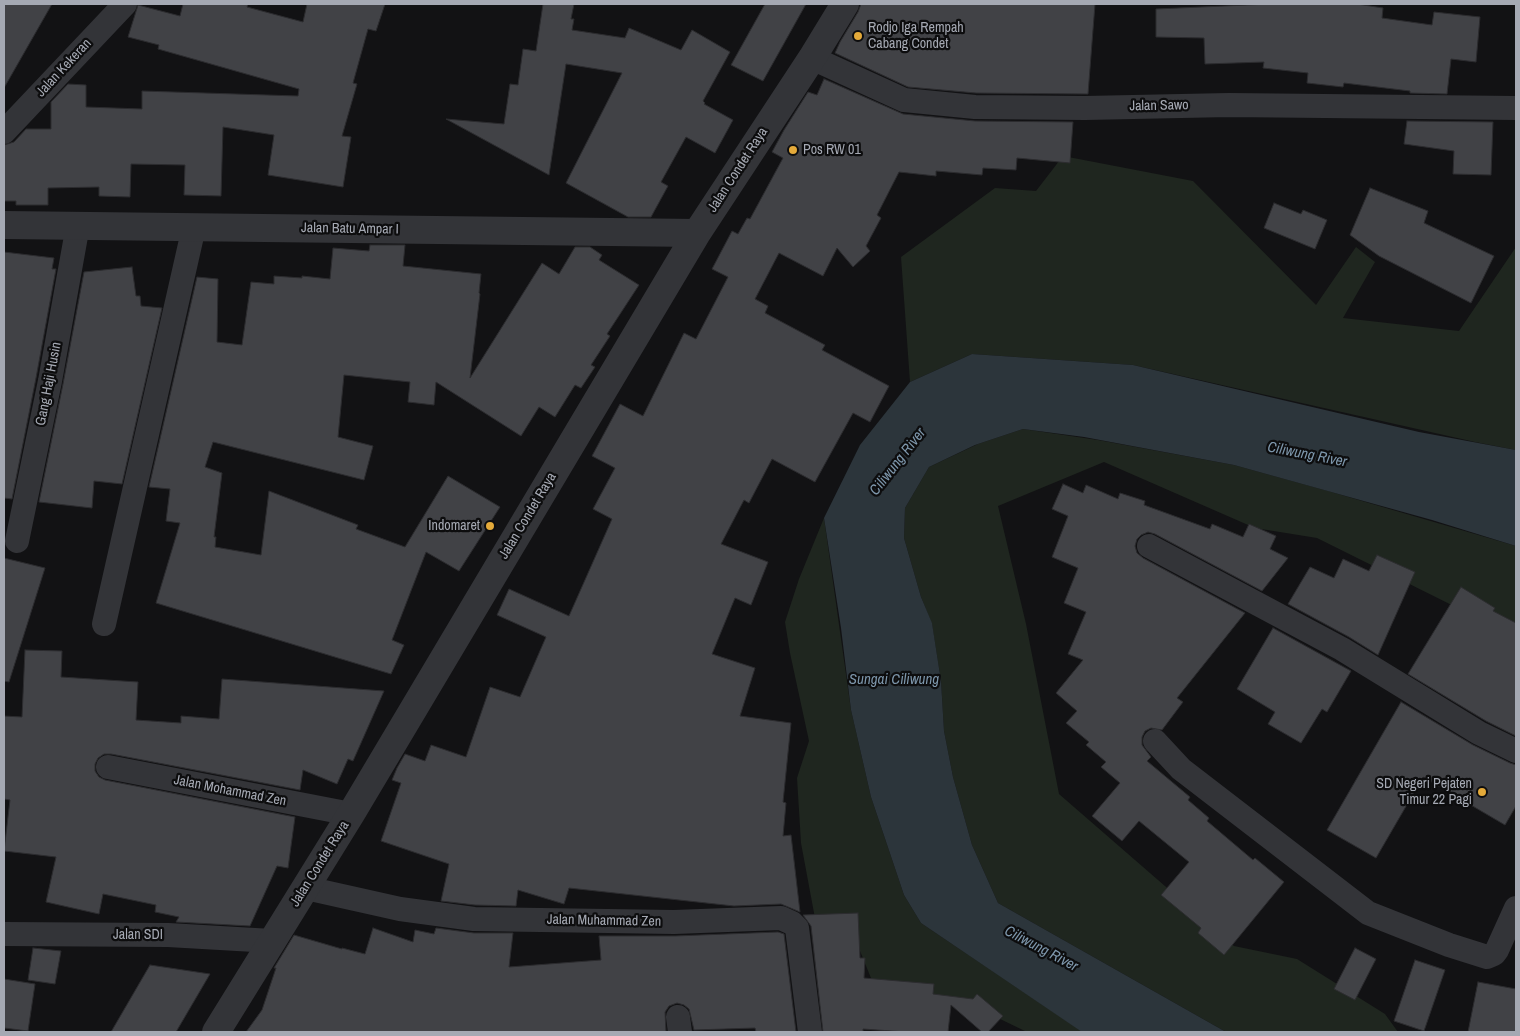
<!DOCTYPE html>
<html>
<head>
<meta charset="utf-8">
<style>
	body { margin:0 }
	#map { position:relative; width:1520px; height:1036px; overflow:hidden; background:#121214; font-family:"Archivo Narrow",sans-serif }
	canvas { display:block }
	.frame { position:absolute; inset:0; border:5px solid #a5a9b3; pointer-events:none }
</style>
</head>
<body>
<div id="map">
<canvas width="1520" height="1036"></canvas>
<div class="frame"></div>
</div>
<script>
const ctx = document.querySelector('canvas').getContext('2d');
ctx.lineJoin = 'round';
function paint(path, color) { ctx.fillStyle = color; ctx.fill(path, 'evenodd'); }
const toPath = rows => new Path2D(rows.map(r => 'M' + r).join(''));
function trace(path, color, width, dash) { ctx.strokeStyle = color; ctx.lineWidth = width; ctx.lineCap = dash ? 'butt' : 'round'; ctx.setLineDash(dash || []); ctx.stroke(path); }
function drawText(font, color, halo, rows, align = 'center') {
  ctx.font = font + ' "Archivo Narrow",sans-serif'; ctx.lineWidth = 4.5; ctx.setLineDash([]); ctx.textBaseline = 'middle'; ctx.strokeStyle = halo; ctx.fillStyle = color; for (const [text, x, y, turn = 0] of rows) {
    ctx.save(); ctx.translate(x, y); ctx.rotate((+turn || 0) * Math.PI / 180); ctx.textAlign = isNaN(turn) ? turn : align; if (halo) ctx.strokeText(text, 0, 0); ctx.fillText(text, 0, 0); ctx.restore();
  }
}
const green = toPath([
	[1063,156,1193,181,1316,305,1356,247,1375,262,1343,318,1459,331,1516,247,1516,450,1475,442,1133,365,972,354,910,382,901,257,995,188,1036,191],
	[1023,429,1098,440,1234,465,1328,491,1516,546,1516,637,1317,538,1255,528,1104,462,998,506,1026,624,1059,794,1234,946,1297,959,1385,1014,1398,1032,1226,1032,998,903,972,845,953,777,944,731,941,681,932,624,921,597,904,538,905,508,929,467,978,444],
	[824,518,851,710,871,797,904,895,921,923,1083,1032,1027,1032,971,1005,877,993,854,936,817,929,801,843,797,778,809,741,790,653,785,622,799,579]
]);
const water = toPath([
	[972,354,1133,365,1419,432,1516,450,1516,546,1432,520,1234,465,1084,437,1023,429,975,445,929,467,905,508,904,538,921,597,932,623,941,681,944,731,953,777,972,845,998,903,1226,1032,1082,1032,921,923,904,895,871,797,851,710,841,628,824,518,860,445,910,382]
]);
const building = toPath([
	[4,4,52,4,4,88,4,4],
	[183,4,248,4,247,7,303,22,307,4,385,4,376,31,368,29,353,83,357,84,342,136,351,137,343,187,268,175,274,135,223,127,221,196,184,195,185,165,131,164,130,197,99,196,99,187,48,188,48,205,16,205,16,201,4,201,4,145,14,142,26,129,51,129,51,102,68,84,86,85,86,107,142,109,142,91,298,96,299,89,158,49,159,45,128,37,138,5,180,16,183,4],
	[543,4,574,4,571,19,574,19,572,30,625,38,629,28,681,50,692,30,730,52,703,101,705,103,704,104,733,120,715,153,686,137,661,182,668,186,651,217,628,217,566,183,622,73,566,64,549,175,446,119,504,124,510,84,518,85,523,49,536,51,543,4],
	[765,4,806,4,763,81,731,65,765,4],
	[861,4,1095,4,1088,94,976,93,908,87,835,53,840,42,858,12,861,4],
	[1270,4,1357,4,1383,8,1382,18,1432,25,1434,12,1480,17,1476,62,1451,59,1447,94,1410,93,1410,91,1344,83,1343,87,1307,83,1308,73,1263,68,1264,62,1205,64,1204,38,1156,37,1156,9,1270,4],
	[824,79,903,114,975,121,1073,122,1070,163,1017,158,1016,170,983,168,982,175,936,171,936,176,899,172,877,215,881,218,866,246,870,251,853,267,837,248,823,276,779,253,755,299,768,306,765,313,825,345,822,350,889,386,870,422,853,413,815,482,772,459,749,503,744,500,721,544,768,562,751,605,735,598,712,654,755,668,740,716,791,723,783,802,786,803,783,836,791,835,800,912,781,904,734,906,569,888,564,904,518,890,516,906,475,905,441,901,449,864,381,841,401,783,392,780,397,768,405,754,425,761,431,745,466,757,490,687,520,697,546,637,497,615,509,589,569,616,612,519,593,509,615,468,592,456,620,404,643,416,684,333,696,339,728,277,712,269,732,231,738,234,747,218,750,219,783,158,772,152,784,130,808,92,817,95,824,79],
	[1407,121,1493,122,1491,175,1453,174,1454,151,1404,144,1407,121],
	[1370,188,1428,211,1424,223,1494,256,1471,303,1379,256,1350,235,1370,188],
	[1274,203,1301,214,1303,210,1327,220,1315,249,1264,228,1274,203],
	[370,245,405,245,403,266,481,274,479,293,480,294,470,378,542,263,559,274,575,247,590,247,602,255,599,260,639,285,607,334,610,336,591,365,595,367,581,388,575,385,555,417,539,407,521,436,436,382,434,405,408,402,410,382,344,375,338,437,373,446,364,480,213,442,205,467,222,473,214,537,216,537,215,547,261,555,269,491,358,525,356,529,405,547,448,476,500,507,459,571,426,552,392,640,404,645,391,674,156,603,180,523,166,521,170,489,149,487,197,277,218,279,217,342,242,345,251,282,274,284,274,276,302,278,302,276,330,279,333,248,369,251,370,245],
	[4,252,54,258,52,269,56,269,36,378,12,499,4,498,4,252],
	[132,267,136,296,140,296,141,306,162,308,122,484,94,481,92,508,39,502,63,384,84,272,132,267],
	[1063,484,1083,493,1086,485,1118,499,1120,493,1145,501,1144,505,1210,529,1212,524,1243,537,1249,524,1276,536,1270,549,1288,558,1262,591,1155,534,1148,532,1141,535,1137,539,1135,546,1137,553,1143,558,1245,613,1177,698,1183,702,1162,730,1151,728,1145,731,1142,737,1142,745,1151,757,1147,761,1190,797,1188,800,1209,818,1207,821,1253,860,1255,858,1284,882,1224,955,1198,933,1201,928,1161,895,1189,862,1139,821,1122,841,1092,816,1120,783,1101,767,1106,762,1086,745,1089,742,1066,723,1077,711,1056,693,1083,660,1068,654,1086,612,1064,603,1078,568,1052,557,1068,516,1052,509,1063,484],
	[1377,555,1415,572,1378,655,1349,637,1288,604,1310,567,1334,578,1343,559,1369,571,1377,555],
	[4,558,45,568,9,682,4,681,4,558],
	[1461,587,1495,608,1493,611,1516,623,1516,736,1486,721,1408,674,1461,587],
	[1273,628,1351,671,1327,712,1322,709,1301,743,1268,724,1275,712,1237,689,1273,628],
	[25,650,62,651,61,677,138,682,136,720,181,723,181,716,219,719,222,679,384,691,353,761,348,759,337,784,303,770,300,790,111,754,104,754,98,758,95,764,95,771,99,777,105,780,295,817,288,868,277,866,250,926,176,922,179,917,155,912,156,905,103,894,99,914,46,902,56,857,4,851,10,800,4,799,4,716,22,717,25,650],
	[1401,702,1473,745,1510,763,1516,765,1516,806,1505,825,1423,777,1376,858,1327,830,1401,702],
	[858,913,860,958,865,958,864,978,934,984,933,994,973,999,977,994,1003,1016,988,1032,982,1032,951,1005,948,1032,906,1032,863,1029,863,1032,823,1032,811,926,803,915,858,913],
	[373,928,413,942,415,930,434,934,436,928,474,933,513,933,509,967,601,960,599,936,675,936,778,932,784,934,796,1032,756,1032,755,1028,694,1030,689,1009,684,1005,677,1003,669,1006,665,1012,666,1032,246,1032,262,1010,276,968,274,968,294,935,342,949,342,948,365,954,373,928],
	[33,948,61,951,55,984,28,980,33,948],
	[1355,948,1376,959,1355,1000,1334,989,1355,948],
	[1415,960,1445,970,1424,1031,1394,1021,1415,960],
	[150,965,210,974,176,1032,111,1032,150,965],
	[4,979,35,984,28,1031,4,1028,4,979],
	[1478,982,1516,989,1516,1032,1468,1032,1478,982]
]);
const minor = toPath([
	[812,58,904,100,975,107,1085,108,1229,105,1516,108],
	[4,132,125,4],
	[17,541,50,381,78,225],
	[1149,546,1342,649,1479,733,1516,751],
	[104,624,194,227],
	[1155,741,1181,769,1368,913,1449,945,1487,957,1494,954,1497,950,1516,908],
	[108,767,351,814],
	[306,888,400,909,474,919,674,922,781,918,792,923,797,928,810,1032],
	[4,934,168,935,272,941],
	[678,1017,680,1032]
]);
const tertiary = toPath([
	[4,225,697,233],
	[216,1032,351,814,697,233,812,58,845,4]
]);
const markers = [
	[858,36,5,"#e4aa3a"],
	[793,150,5,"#e4aa3a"],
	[490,526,5,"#e4aa3a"],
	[1482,792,5,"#e4aa3a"]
];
const poiNames = [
	["Rodjo Iga Rempah",868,28],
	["Cabang Condet",868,44],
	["Pos RW 01",803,150],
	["Indomaret",480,526,"right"],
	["SD Negeri Pejaten",1472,784,"right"],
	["Timur 22 Pagi",1472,800,"right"]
];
const streetNames = [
	["Jalan Kekeran",64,68,-47],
	["Jalan Sawo",1159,106,-1],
	["Jalan Condet Raya",738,170,-57],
	["Jalan Batu Ampar I",350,229,1],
	["Gang Haji Husin",49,384,-79],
	["Jalan Condet Raya",528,516,-59],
	["Jalan Mohammad Zen",230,791,11],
	["Jalan Condet Raya",320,864,-58],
	["Jalan Muhammad Zen",604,921,1],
	["Jalan SDI",138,935]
];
const waterNames = [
	["Ciliwung River",1307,455,11],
	["Ciliwung River",898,462,-52],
	["Sungai Ciliwung",894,680],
	["Ciliwung River",1041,949,28]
];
paint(green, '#1f261f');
paint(water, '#2c353b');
paint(building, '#414246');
trace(building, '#2c2c2f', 1);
trace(minor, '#333438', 24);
trace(tertiary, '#333438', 28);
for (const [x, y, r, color] of markers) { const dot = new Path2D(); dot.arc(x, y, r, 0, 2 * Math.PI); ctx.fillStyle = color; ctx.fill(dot); trace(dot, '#0d0d0e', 2); }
drawText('14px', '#a5a9b3', '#0d0d0e', poiNames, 'left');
drawText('14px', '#a5a9b3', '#0d0d0e', streetNames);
drawText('italic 15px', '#7e97ac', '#0d0d0e', waterNames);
</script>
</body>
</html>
